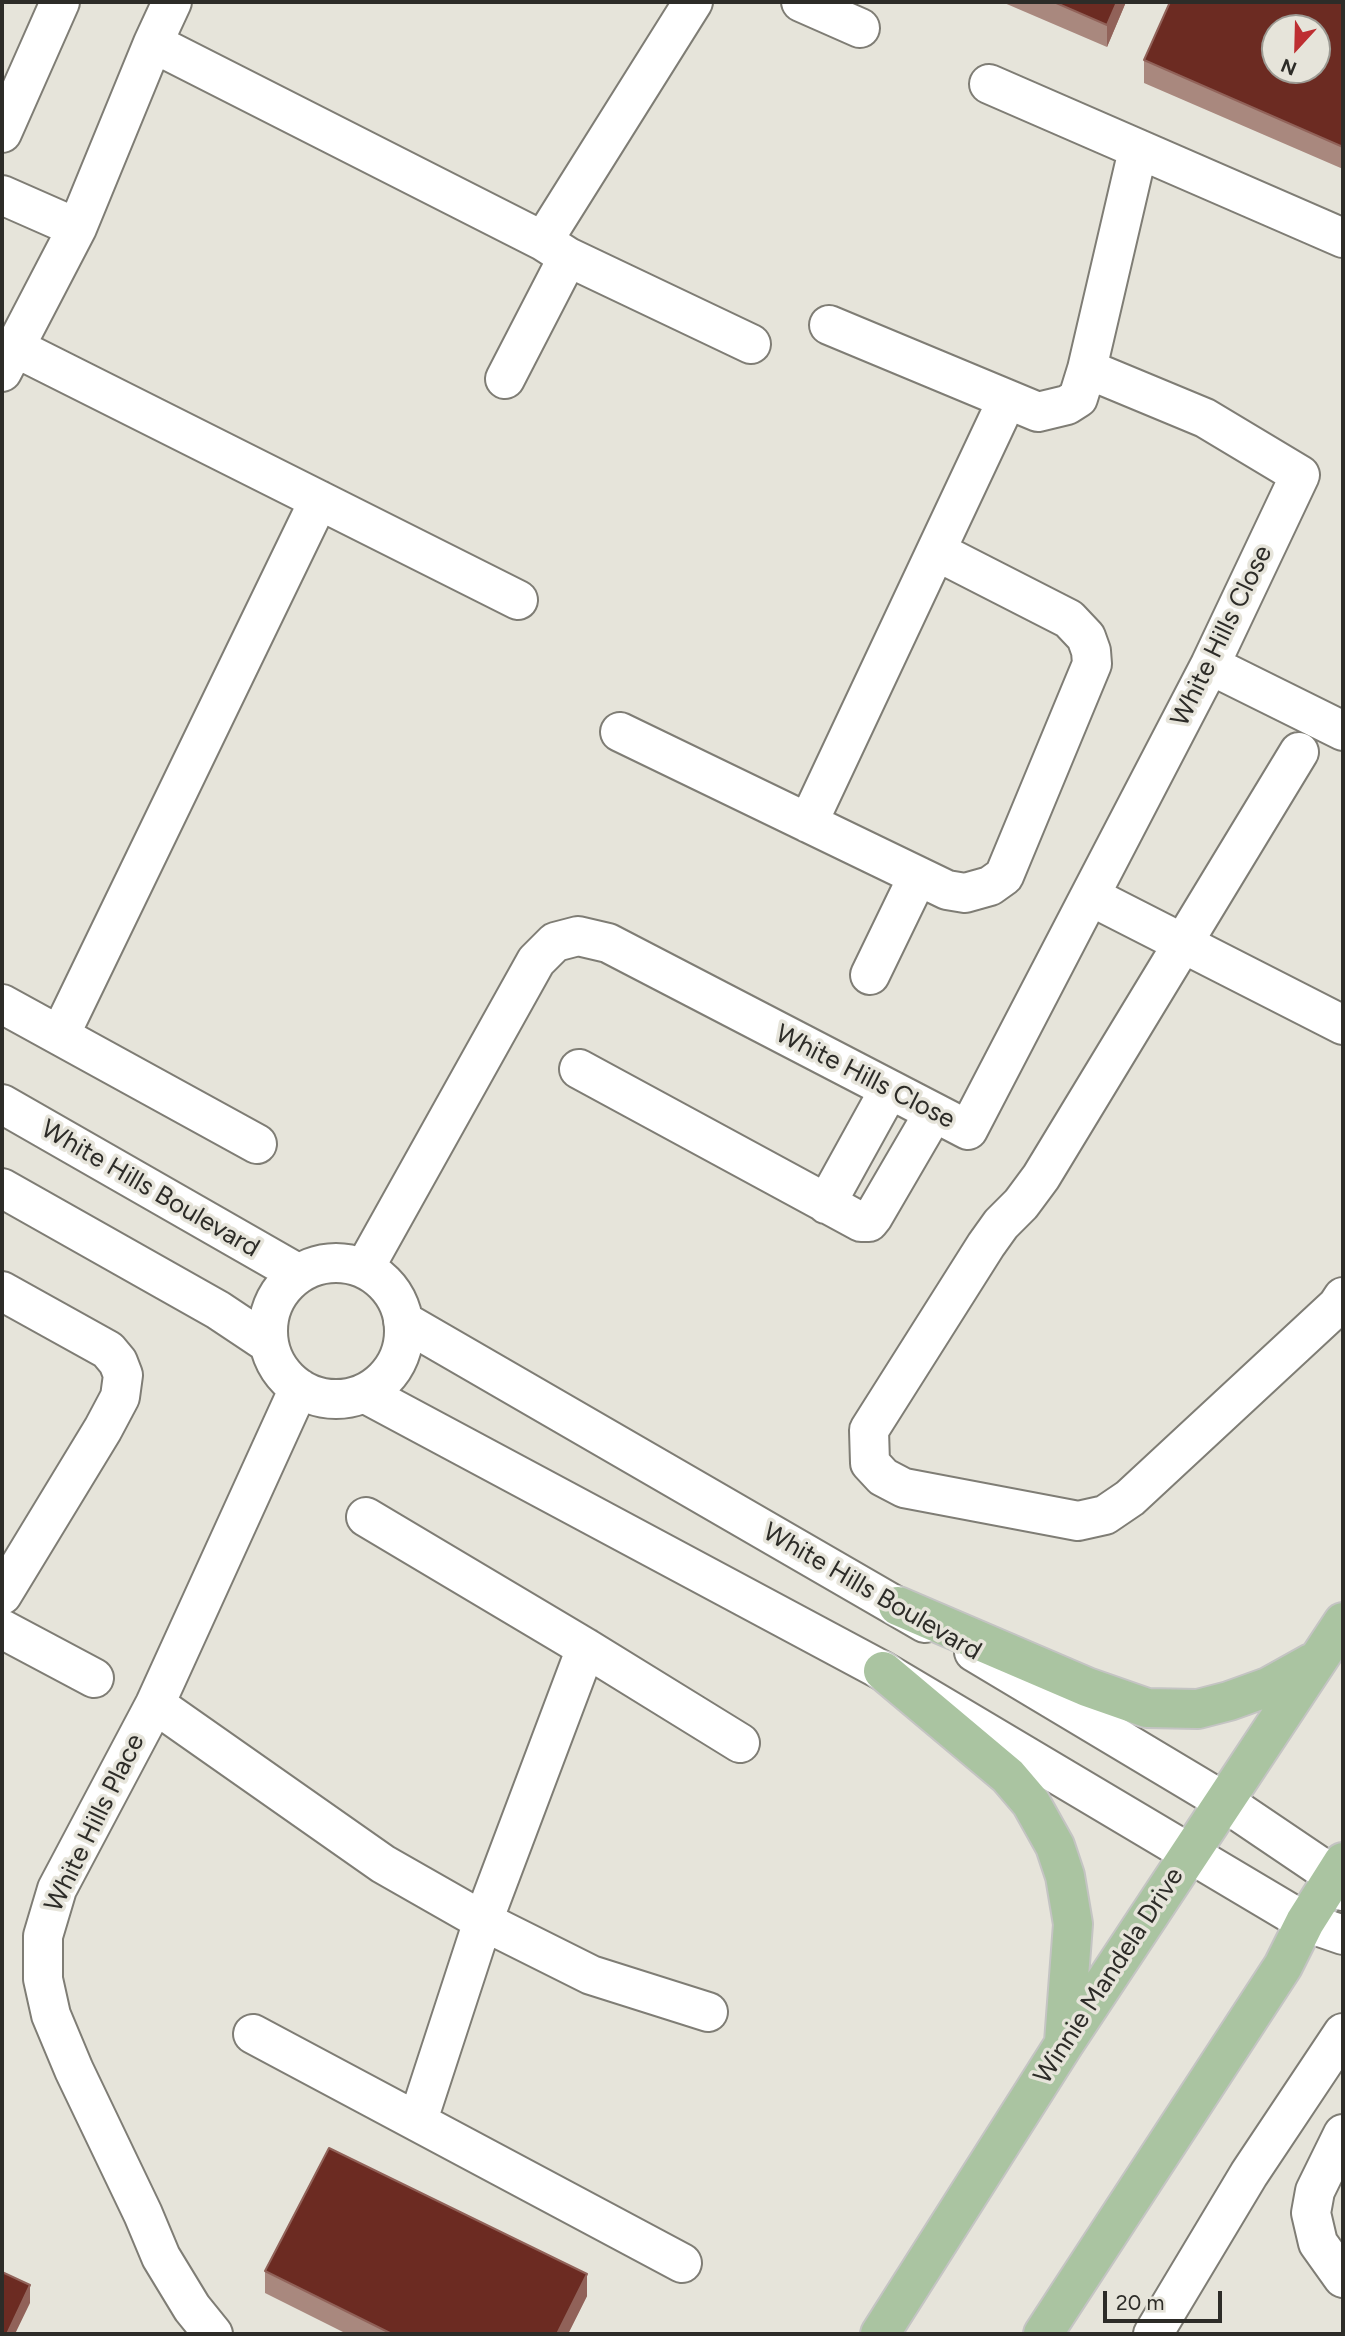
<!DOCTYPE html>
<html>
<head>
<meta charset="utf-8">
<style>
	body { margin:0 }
	#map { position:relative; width:1345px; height:2336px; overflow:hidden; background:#e6e4da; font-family:Figtree,sans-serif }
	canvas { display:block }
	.frame { position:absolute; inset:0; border:4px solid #2d2c28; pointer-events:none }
	.north { position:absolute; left:1261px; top:14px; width:70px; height:70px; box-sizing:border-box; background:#e6e4da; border:2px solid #9c9a93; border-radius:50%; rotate:202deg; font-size:19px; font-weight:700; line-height:28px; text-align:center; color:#2d2c28 }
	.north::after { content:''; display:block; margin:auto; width:24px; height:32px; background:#bd2e31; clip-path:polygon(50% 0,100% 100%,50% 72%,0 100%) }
	.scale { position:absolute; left:1103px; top:2291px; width:119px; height:32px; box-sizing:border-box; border:4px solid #2d2c28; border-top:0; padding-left:9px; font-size:21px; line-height:24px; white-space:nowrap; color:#2d2c28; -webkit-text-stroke:5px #e6e4da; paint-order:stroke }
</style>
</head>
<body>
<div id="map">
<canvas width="1345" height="2336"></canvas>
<div class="frame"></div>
<div class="north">N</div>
<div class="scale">20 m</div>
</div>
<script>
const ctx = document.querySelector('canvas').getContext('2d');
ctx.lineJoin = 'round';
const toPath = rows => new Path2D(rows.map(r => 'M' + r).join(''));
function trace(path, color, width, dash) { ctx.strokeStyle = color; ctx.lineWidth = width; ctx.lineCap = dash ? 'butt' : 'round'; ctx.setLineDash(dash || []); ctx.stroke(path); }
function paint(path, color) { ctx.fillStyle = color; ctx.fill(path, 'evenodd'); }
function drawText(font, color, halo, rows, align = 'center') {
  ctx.font = font + ' Figtree,sans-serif'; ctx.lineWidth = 7; ctx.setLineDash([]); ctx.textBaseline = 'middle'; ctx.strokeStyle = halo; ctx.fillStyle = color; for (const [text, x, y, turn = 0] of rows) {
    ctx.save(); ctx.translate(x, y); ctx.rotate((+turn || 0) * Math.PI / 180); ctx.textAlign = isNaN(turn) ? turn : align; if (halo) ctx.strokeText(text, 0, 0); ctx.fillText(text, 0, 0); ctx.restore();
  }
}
const minor = toPath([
	[801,2,860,28],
	[153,43,543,241,568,257,751,344],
	[989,84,1343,238],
	[2,133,60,2],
	[2,195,77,228],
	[543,241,693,2],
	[829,325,1038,412,1067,405,1078,398,1087,369,1138,150],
	[14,347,518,600],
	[2,372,77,228,153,43,172,2],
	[505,379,568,257],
	[1210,665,1343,731],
	[620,732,947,890,965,893,990,886,1004,876,1092,664,1091,651,1086,637,1069,619,936,551],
	[1299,752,1041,1177,1021,1204,1001,1224,986,1245,869,1430,870,1463,883,1477,904,1488,1078,1521,1105,1515,1130,1498,1337,1306,1343,1297],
	[808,823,1007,400],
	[1090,896,1343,1025],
	[870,975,918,876],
	[2,1004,257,1144],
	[60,1035,319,500],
	[579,1069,861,1222,869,1222,873,1217,933,1114],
	[2,1104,299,1274],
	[2,1188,218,1310,269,1344],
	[826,1204,889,1090],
	'268 1331a68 68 0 1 1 136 0a68 68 0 1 1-136 0Z',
	[364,1269,536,961,555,942,578,936,608,943,968,1130,1210,665,1300,475,1205,418,1087,369],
	[2,1291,108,1350,118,1362,123,1375,120,1397,103,1429,2,1595],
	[403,1321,925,1623],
	[364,1393,883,1671,1305,1922,1343,1935],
	[366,1517,586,1648,740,1743],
	[2,1629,94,1678],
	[974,1652,1223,1801,1334,1876,1343,1891],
	[155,1704,383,1864,483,1921,591,1975,708,2012],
	[253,2034,682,2263],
	[418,2120,483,1921,586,1648],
	[1343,2134,1315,2191,1311,2213,1318,2243,1343,2278],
	[213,2334,192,2308,161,2257,143,2214,74,2070,51,2015,43,1979,43,1936,57,1889,155,1704,299,1388],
	[1153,2334,1249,2174,1343,2033]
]);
const major = toPath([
	[898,1606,1087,1687,1147,1708,1198,1709,1229,1701,1268,1687,1311,1663],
	[883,1671,1008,1776,1031,1803,1055,1846,1065,1876,1073,1924,1064,2042],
	[880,2334,1064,2044,1343,1622],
	[1043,2334,1283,1966,1305,1922,1343,1862]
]);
const wall = toPath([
	[1002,2,1126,2,1107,47],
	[1343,2,1343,169,1144,83,1144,60],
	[265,2271,587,2296,568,2334,347,2334,265,2293]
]);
const shadedWall = toPath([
	[1117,2,1126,2,1107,47,1107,25],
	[587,2274,587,2296,568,2334,557,2334],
	[30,2285,30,2303,15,2334,7,2334]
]);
const building = toPath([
	[1054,2,1117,2,1107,25,1054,2],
	[1170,2,1343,2,1343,147,1144,60,1170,2],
	[1275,28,1317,28,1317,70,1275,70,1275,28],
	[329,2148,587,2274,557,2334,392,2334,265,2271,329,2148],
	[2,2272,30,2285,7,2334,2,2334,2,2272]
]);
const streetNames = [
	["White Hills Close",1222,636,-64],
	["White Hills Close",865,1077,27],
	["White Hills Boulevard",150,1189,30],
	["White Hills Boulevard",872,1592,30],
	["White Hills Place",95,1823,-64],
	["Winnie Mandela Drive",1109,1976,-57]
];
trace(minor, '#7f7d75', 42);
trace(major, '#c4c4c3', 42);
trace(minor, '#fff', 38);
trace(major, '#aac4a1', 38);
paint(wall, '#a9887e');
paint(shadedWall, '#916259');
paint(building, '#6c2b22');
trace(building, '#916259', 2);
drawText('26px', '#2d2c28', '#e6e4da', streetNames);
</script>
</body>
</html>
